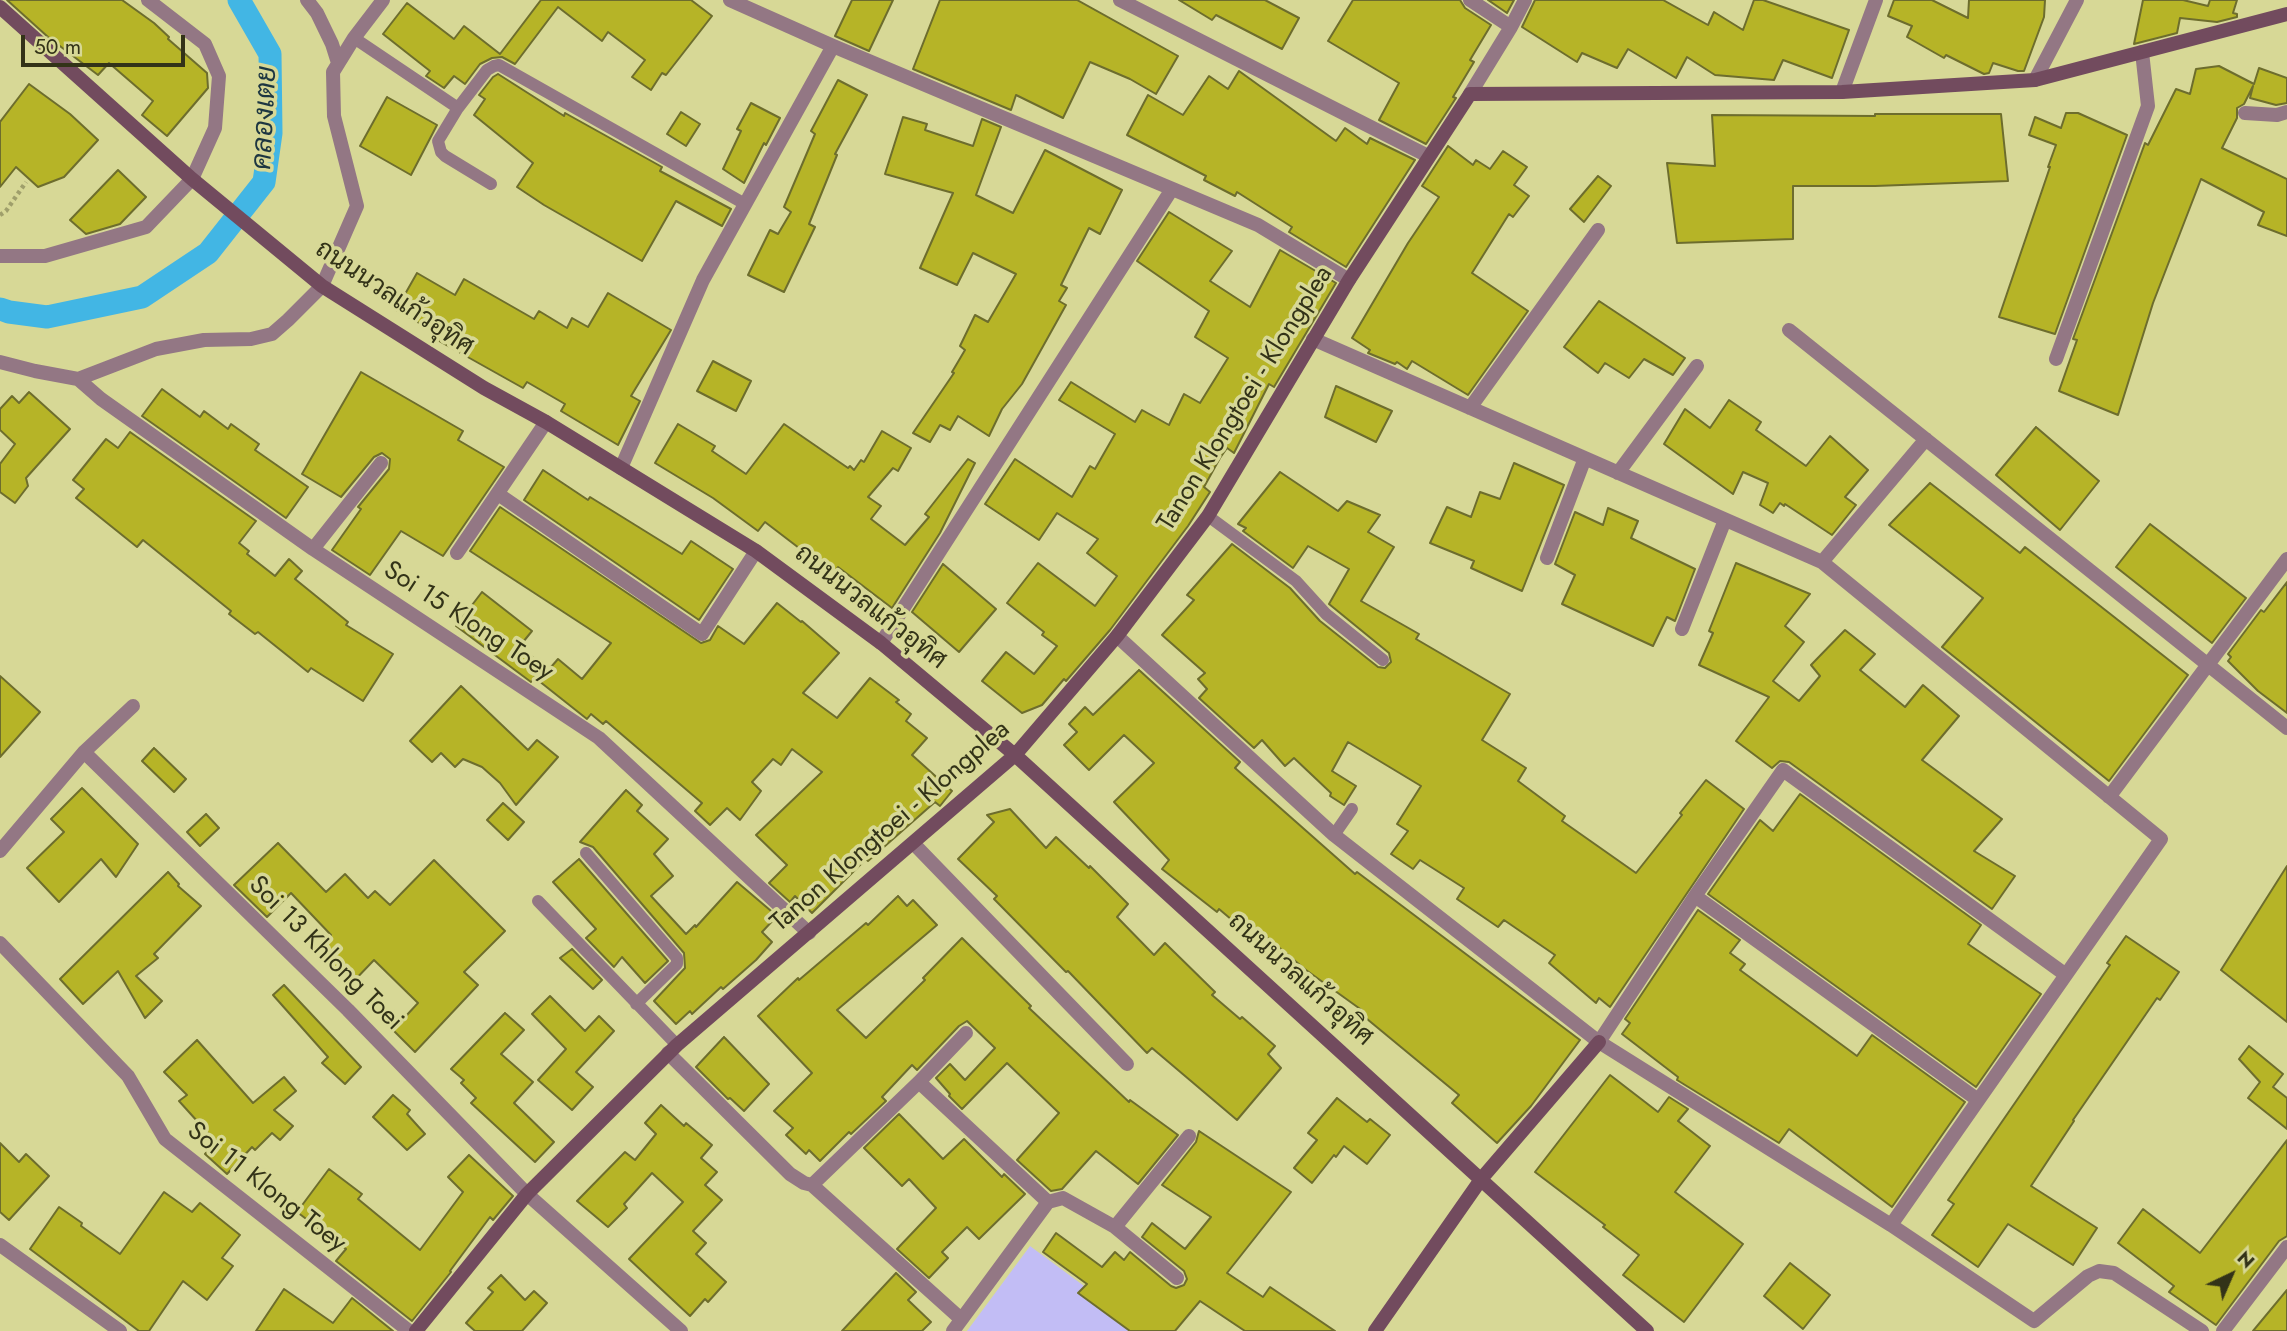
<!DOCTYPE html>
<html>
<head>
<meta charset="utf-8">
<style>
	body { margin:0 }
	#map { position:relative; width:2287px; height:1331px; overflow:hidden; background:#d7d896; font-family:Jost,sans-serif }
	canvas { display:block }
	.north { position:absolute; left:2196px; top:1240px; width:70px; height:70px; -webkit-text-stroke:5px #d7d896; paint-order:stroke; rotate:44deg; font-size:19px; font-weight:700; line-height:28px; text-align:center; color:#333318 }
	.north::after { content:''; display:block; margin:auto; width:24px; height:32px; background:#333318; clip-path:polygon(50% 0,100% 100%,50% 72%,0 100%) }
	.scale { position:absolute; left:21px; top:35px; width:164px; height:32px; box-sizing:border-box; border:4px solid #333318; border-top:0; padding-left:9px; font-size:21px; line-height:24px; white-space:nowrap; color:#333318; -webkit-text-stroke:5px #d7d896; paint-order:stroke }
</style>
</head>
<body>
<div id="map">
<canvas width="2287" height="1331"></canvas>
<div class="north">N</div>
<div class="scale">50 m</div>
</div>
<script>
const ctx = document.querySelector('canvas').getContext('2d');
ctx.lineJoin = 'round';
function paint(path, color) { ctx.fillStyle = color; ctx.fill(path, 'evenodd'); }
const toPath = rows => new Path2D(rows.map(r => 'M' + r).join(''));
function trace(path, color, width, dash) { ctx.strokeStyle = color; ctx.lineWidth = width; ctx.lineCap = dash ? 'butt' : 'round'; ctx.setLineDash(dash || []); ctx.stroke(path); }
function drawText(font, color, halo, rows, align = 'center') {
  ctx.font = font + ' Jost,Sarabun,sans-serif'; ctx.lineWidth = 7; ctx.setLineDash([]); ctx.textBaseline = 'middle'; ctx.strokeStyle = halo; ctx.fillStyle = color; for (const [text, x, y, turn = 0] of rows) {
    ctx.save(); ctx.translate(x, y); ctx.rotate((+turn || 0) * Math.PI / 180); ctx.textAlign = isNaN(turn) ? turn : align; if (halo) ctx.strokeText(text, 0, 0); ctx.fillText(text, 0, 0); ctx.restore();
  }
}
const green = toPath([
	[1030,1246,1145,1331,967,1331]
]);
const canal = toPath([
	[0,309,9,312,47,317,142,297,208,253,264,182,271,133,270,54,239,0]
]);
const building = toPath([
	[7,0,122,0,154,23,169,37,168,39,207,73,208,88,167,136,142,115,153,101,109,63,98,75,48,37,7,0],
	[541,0,691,0,712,16,666,75,662,73,651,90,632,77,645,60,608,32,602,41,558,7,515,64,502,57,492,58,480,64,465,84,454,76,444,88,426,76,430,71,383,34,407,3,454,39,464,26,500,54,541,0],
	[852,0,893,0,869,51,835,36,852,0],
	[940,0,1077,0,1178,56,1156,94,1130,79,1090,62,1063,118,1016,95,1011,110,913,69,940,0],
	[1179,0,1265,0,1299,18,1282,49,1216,15,1212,20,1179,0],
	[1353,0,1460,0,1465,8,1491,25,1470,60,1474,62,1453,97,1456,98,1426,144,1379,120,1399,83,1328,41,1353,0],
	[1488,0,1514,0,1507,13,1488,0],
	[1535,0,1663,0,1708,25,1714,12,1743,30,1754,0,1763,0,1849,30,1832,78,1783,60,1774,80,1715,75,1687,57,1676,78,1628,49,1617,68,1582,53,1577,62,1522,27,1535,0],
	[1894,0,1932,0,1968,18,1969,0,2045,0,2044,17,2024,71,2018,71,1993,63,1989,73,1984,74,1946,55,1944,58,1907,37,1912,26,1888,16,1894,0],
	[2143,0,2183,0,2208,6,2210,0,2237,0,2233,13,2237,14,2237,17,2217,22,2180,18,2177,33,2134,44,2143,0],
	[2219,66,2254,84,2259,68,2287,78,2287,103,2276,105,2250,98,2253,86,2244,104,2237,108,2237,118,2222,148,2287,179,2287,236,2258,225,2264,212,2201,179,2153,303,2118,415,2059,391,2077,340,2073,339,2145,143,2148,145,2176,89,2190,94,2196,69,2219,66],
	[1239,71,1336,141,1345,128,1367,144,1370,138,1415,160,1346,267,1289,232,1292,227,1237,192,1235,196,1204,180,1206,176,1127,135,1148,95,1183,115,1209,76,1228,89,1239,71],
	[498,74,564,116,565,113,662,167,660,171,731,209,722,226,676,201,642,261,544,205,517,187,533,163,474,115,485,99,479,95,493,77,498,74],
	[838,80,867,95,835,154,837,155,809,224,815,227,784,292,748,275,770,230,778,234,791,212,784,207,815,134,811,131,838,80],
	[29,84,70,114,98,140,64,177,38,187,16,167,0,187,0,122,29,84],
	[387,97,437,125,411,175,360,146,387,97],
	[751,103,780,118,766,145,764,143,744,183,723,169,741,131,737,129,751,103],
	[681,112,700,124,686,146,667,134,681,112],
	[2066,113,2078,113,2127,135,2055,334,1999,317,2050,167,2048,167,2056,145,2029,135,2035,117,2061,128,2066,113],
	[1875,114,2001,114,2008,181,1875,186,1793,186,1793,239,1677,243,1667,163,1715,166,1712,115,1875,116,1875,114],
	[903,117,927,124,925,130,973,146,982,119,1001,127,976,195,1013,213,1045,150,1122,190,1100,234,1089,228,1061,285,1067,288,1059,301,1066,305,1022,384,1002,409,989,436,958,416,950,430,940,425,930,442,913,433,954,373,952,372,965,350,960,346,975,315,988,322,1016,274,973,253,957,285,920,268,953,193,885,174,903,117],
	[1448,146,1473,165,1476,160,1490,169,1503,151,1527,167,1514,185,1529,196,1513,217,1509,214,1472,273,1528,311,1468,395,1412,361,1407,369,1397,362,1395,364,1368,353,1370,350,1352,338,1408,243,1439,197,1422,186,1448,146],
	[118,170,146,197,120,224,86,234,70,220,118,170],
	[1598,176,1611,186,1584,222,1570,209,1598,176],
	[1169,212,1232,251,1210,281,1250,307,1280,250,1336,283,1274,387,1269,384,1234,453,1227,448,1220,458,1204,487,1210,492,1188,526,1110,630,1066,681,1064,679,1042,705,1022,713,982,681,1006,652,1034,674,1057,646,1042,635,1044,632,1007,603,1038,563,1095,606,1117,576,1087,553,1098,539,1057,513,1039,540,985,504,1015,459,1072,497,1090,466,1095,469,1115,434,1059,400,1071,382,1135,422,1142,410,1169,425,1184,394,1200,403,1228,358,1195,337,1209,311,1137,261,1169,212],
	[417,273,455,295,464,279,534,319,539,311,567,328,572,318,588,327,608,293,671,330,631,396,640,401,618,445,561,411,565,404,527,382,523,388,432,337,435,332,396,310,417,273],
	[1599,301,1685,358,1673,375,1644,359,1629,378,1605,363,1598,373,1564,347,1599,301],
	[713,361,751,381,736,411,697,391,713,361],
	[361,372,463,431,458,440,504,467,443,556,401,531,370,575,332,550,361,509,358,507,389,469,390,459,382,453,374,457,341,497,302,474,361,372],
	[1336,386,1392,411,1376,442,1325,417,1336,386],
	[162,389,200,417,204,411,228,429,231,424,259,444,255,450,308,487,286,518,142,416,162,389],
	[29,392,70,429,26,478,28,486,15,503,0,492,0,464,15,444,0,430,0,409,12,396,19,403,29,392],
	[1729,400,1761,422,1756,430,1806,466,1830,436,1868,470,1845,497,1856,505,1832,535,1785,504,1784,506,1780,503,1773,513,1760,505,1768,483,1743,472,1733,494,1664,444,1685,409,1710,428,1729,400],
	[678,424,715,446,712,451,746,474,784,424,848,468,850,466,854,470,861,460,864,462,882,431,911,448,898,471,893,468,868,497,881,506,871,519,905,545,929,517,925,514,968,459,975,463,940,533,892,608,838,567,833,574,765,522,758,531,713,498,655,463,678,424],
	[2036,427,2099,481,2060,530,1996,475,2036,427],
	[130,432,256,521,239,543,249,551,247,554,275,576,289,559,302,571,295,579,348,622,346,625,393,654,363,701,311,668,308,672,258,632,255,634,229,614,231,611,143,540,137,547,76,498,84,489,73,480,106,439,118,448,130,432],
	[1514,463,1564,485,1522,591,1471,568,1474,561,1430,543,1447,507,1471,517,1480,492,1500,499,1514,463],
	[543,470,588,500,590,497,682,554,691,541,733,569,699,620,524,500,543,470],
	[1280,472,1338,511,1347,501,1380,515,1368,532,1394,547,1361,601,1419,634,1416,639,1510,694,1482,740,1526,768,1518,781,1565,816,1562,821,1636,873,1682,815,1680,813,1706,780,1744,809,1610,1007,1599,998,1596,1003,1549,963,1555,955,1504,920,1498,927,1457,899,1464,888,1420,860,1413,869,1391,854,1408,831,1397,824,1421,786,1348,742,1332,771,1356,786,1344,805,1330,796,1331,793,1294,758,1285,766,1262,740,1254,748,1199,698,1207,689,1198,679,1205,673,1162,635,1194,600,1187,595,1232,544,1290,588,1320,621,1378,667,1385,668,1391,662,1389,653,1329,604,1349,569,1308,546,1293,568,1243,531,1246,528,1238,524,1280,472],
	[1930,483,2020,553,2025,547,2188,675,2109,781,1942,647,1983,598,1889,525,1930,483],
	[500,507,701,643,710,640,718,626,744,644,777,603,801,622,802,621,839,653,803,693,837,718,870,678,899,700,896,702,911,714,906,721,927,738,912,755,952,791,940,806,935,802,868,861,866,859,812,913,795,896,790,902,769,883,787,865,756,835,822,772,792,749,781,765,773,759,752,782,761,791,740,820,727,808,710,825,695,811,702,803,606,721,603,724,591,714,587,719,539,681,558,659,582,679,611,643,470,551,500,507],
	[1608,508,1638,521,1631,538,1695,569,1675,621,1667,617,1653,646,1562,604,1575,575,1555,564,1575,512,1603,525,1608,508],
	[2150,524,2246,598,2212,643,2116,567,2150,524],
	[1736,563,1810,594,1785,626,1804,642,1773,681,1799,701,1820,676,1811,665,1845,630,1875,654,1860,670,1905,707,1923,685,1959,716,1922,760,2002,819,1974,851,2015,876,1992,909,1789,762,1780,761,1772,768,1736,741,1769,697,1699,665,1713,633,1709,631,1736,563],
	[943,564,996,609,959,652,912,612,943,564],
	[2287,582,2287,713,2258,691,2228,661,2231,657,2228,654,2261,610,2264,612,2287,582],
	[482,592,532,631,519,647,543,665,531,682,456,626,482,592],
	[1139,670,1240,762,1235,768,1355,874,1357,872,1580,1040,1531,1106,1497,1143,1452,1103,1459,1095,1361,1014,1363,1011,1306,970,1264,935,1258,942,1219,909,1217,912,1162,869,1169,860,1114,802,1154,763,1124,735,1089,770,1064,745,1077,732,1069,724,1085,707,1093,715,1139,670],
	[0,676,40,712,0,757,0,676],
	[461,686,528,750,537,740,558,757,516,805,500,783,482,767,463,759,455,767,441,753,432,762,410,741,461,686],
	[154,748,186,779,174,792,142,761,154,748],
	[82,788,138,844,116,877,101,859,59,902,27,868,64,832,51,819,82,788],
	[626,790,642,805,637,811,668,839,654,854,673,876,651,896,686,934,695,925,696,927,737,882,777,916,762,932,772,942,756,960,723,989,721,987,692,1014,690,1011,676,1024,654,1001,685,968,684,953,593,847,580,842,626,790],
	[1800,794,1981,925,1968,944,2041,994,1976,1087,1708,894,1760,820,1773,831,1800,794],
	[503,803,524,822,508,840,487,820,503,803],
	[1010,809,1046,848,1056,837,1089,868,1090,866,1128,904,1117,917,1154,955,1165,943,1215,992,1212,995,1240,1019,1242,1017,1275,1046,1268,1054,1281,1068,1237,1120,1152,1048,1147,1053,1068,971,1066,972,994,899,997,896,958,859,994,822,987,815,1010,809],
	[206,814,219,828,200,846,187,832,206,814],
	[278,843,326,892,345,874,368,898,375,891,390,905,434,860,505,931,464,972,478,985,415,1052,393,1030,418,1003,374,960,351,984,316,950,331,935,291,893,267,917,234,885,278,843],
	[579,859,668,961,645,983,622,957,614,967,586,938,596,929,553,882,579,859],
	[2287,866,2287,1022,2221,970,2287,866],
	[168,872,179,884,178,886,201,906,154,954,158,958,136,976,162,1001,145,1018,118,971,83,1004,60,979,168,872],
	[898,896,907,906,913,900,937,925,837,1010,866,1038,925,980,923,978,962,938,1031,1006,1029,1008,1129,1102,1130,1100,1178,1135,1138,1184,1096,1151,1062,1189,1051,1191,1017,1160,1059,1113,1007,1063,962,1109,949,1096,950,1094,936,1078,950,1064,965,1080,995,1048,967,1021,959,1026,917,1070,912,1065,882,1097,886,1101,851,1134,849,1132,820,1161,809,1150,806,1154,786,1135,793,1128,774,1111,812,1073,758,1016,798,978,799,980,866,923,868,925,898,896],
	[1698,910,1740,940,1730,953,1745,964,1740,970,1857,1056,1872,1035,1965,1102,1892,1207,1789,1129,1779,1143,1677,1080,1678,1077,1622,1034,1630,1023,1625,1019,1698,910],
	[2126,936,2179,972,2160,1000,2157,998,2073,1120,2074,1121,2031,1186,2097,1228,2073,1265,2008,1224,1978,1267,1932,1235,1954,1204,1948,1200,2110,965,2107,963,2126,936],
	[572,949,602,980,593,989,560,958,572,949],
	[284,985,361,1067,345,1084,322,1063,328,1057,273,995,284,985],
	[550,996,585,1031,599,1016,614,1031,576,1072,593,1087,572,1110,538,1080,566,1049,532,1014,550,996],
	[505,1013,524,1030,501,1054,533,1082,514,1103,554,1142,535,1162,471,1103,476,1098,461,1083,464,1080,451,1069,505,1013],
	[724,1037,769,1084,744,1111,730,1098,728,1099,696,1067,724,1037],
	[197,1040,253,1103,284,1077,296,1091,274,1110,293,1126,280,1140,272,1133,255,1150,252,1147,227,1174,205,1154,216,1142,179,1101,187,1095,164,1072,197,1040],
	[2249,1046,2283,1074,2273,1087,2287,1098,2287,1129,2248,1098,2260,1082,2239,1059,2249,1046],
	[1610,1075,1658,1112,1669,1097,1688,1109,1678,1121,1710,1146,1675,1192,1743,1244,1684,1322,1623,1275,1639,1255,1603,1227,1605,1225,1535,1172,1610,1075],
	[393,1095,410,1110,407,1114,425,1134,407,1150,373,1117,393,1095],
	[1337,1098,1367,1122,1370,1119,1390,1135,1367,1164,1344,1146,1336,1157,1334,1155,1312,1183,1294,1168,1317,1140,1308,1133,1337,1098],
	[661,1105,684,1126,686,1123,712,1145,701,1158,717,1172,705,1185,722,1200,693,1231,706,1243,696,1254,726,1282,708,1302,705,1299,690,1316,629,1259,683,1202,652,1173,624,1204,627,1208,608,1227,577,1201,625,1152,635,1160,656,1134,645,1123,661,1105],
	[899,1114,943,1159,964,1139,1002,1177,1004,1174,1025,1194,979,1239,967,1227,942,1252,948,1258,929,1278,897,1249,936,1208,909,1179,902,1186,864,1148,899,1114],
	[1199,1131,1291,1192,1227,1273,1263,1297,1270,1287,1335,1331,1245,1331,1200,1301,1175,1331,1130,1331,1078,1293,1087,1284,1043,1252,1056,1233,1102,1267,1115,1252,1124,1260,1130,1252,1171,1286,1176,1288,1184,1285,1187,1279,1184,1271,1142,1237,1152,1223,1185,1249,1211,1217,1162,1185,1196,1142,1199,1131],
	[2287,1140,2287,1236,2279,1241,2216,1325,2169,1292,2174,1286,2118,1243,2143,1209,2200,1253,2287,1140],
	[0,1143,19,1162,26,1154,49,1176,9,1220,0,1212,0,1143],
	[469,1155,513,1196,493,1220,490,1217,450,1271,451,1272,412,1321,336,1261,346,1249,297,1212,329,1169,362,1194,358,1199,420,1250,463,1192,448,1177,469,1155],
	[164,1192,192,1212,200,1203,240,1235,222,1258,233,1266,207,1300,183,1281,149,1331,139,1331,30,1249,59,1207,82,1223,81,1226,120,1254,164,1192],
	[1790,1263,1830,1295,1803,1329,1764,1296,1790,1263],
	[896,1273,916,1292,908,1300,931,1322,922,1331,842,1331,896,1273],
	[501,1275,525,1300,534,1291,547,1303,522,1331,475,1331,466,1323,493,1292,488,1288,501,1275],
	[284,1289,333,1323,352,1298,393,1331,256,1331,284,1289],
	[2287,1290,2287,1331,2253,1331,2287,1290]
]);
const path = toPath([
	[0,215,6,211,26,182]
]);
const lane = toPath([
	[354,38,458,108],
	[491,184,445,156,441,152,438,141,458,108,487,70,494,66,499,65,745,204],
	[1208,516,1296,581,1326,614,1383,660],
	[1334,835,1352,809],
	[586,853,677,958,677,964,636,1004],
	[538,901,677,1045]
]);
const street = toPath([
	[307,0,317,13,332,44,338,63],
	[730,0,833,46,1258,225,1349,280],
	[1120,0,1428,156],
	[1470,0,1511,27],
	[2035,80,2077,0],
	[1842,92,1876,0],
	[1470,94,1511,27,1525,0],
	[2245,113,2277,115,2287,112],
	[0,256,45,256,146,227,192,179,215,128,219,76,205,44,148,0],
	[1789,330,2287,728],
	[1313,339,1822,562,2161,839,1891,1225],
	[2056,359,2148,106,2142,52],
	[0,362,35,371,78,379,156,349,204,340,251,339,272,334,288,320,322,286,357,206,334,116,333,72,354,38,383,0],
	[78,379,101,399,313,549,599,738,809,933],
	[1470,408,1598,230],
	[621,468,703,280,833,46],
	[1618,473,1697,366],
	[498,494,702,634,756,551],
	[313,549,381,463],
	[457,553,546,422],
	[1547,558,1585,458],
	[1822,562,1926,439],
	[1682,629,1725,520],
	[1117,636,1334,835,1599,1042,1891,1225,2034,1321,2088,1276,2099,1271,2114,1273,2202,1331],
	[881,643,1172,189],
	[84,752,348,1010,527,1194,681,1331],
	[2109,797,2287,559],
	[914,844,1127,1064],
	[0,851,84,752,133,706],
	[1695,896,1978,1100],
	[0,943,128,1076,165,1139,409,1331],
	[1599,1042,1695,896,1783,770,2066,975],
	[668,1053,790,1174,804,1183,812,1185,919,1082,1048,1202],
	[919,1082,966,1033],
	[812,1185,961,1319],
	[1048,1202,1063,1198,1115,1227,1177,1278],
	[1115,1227,1189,1136],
	[0,1245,120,1331],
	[953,1331,1048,1202],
	[2223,1331,2287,1247]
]);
const secondary = toPath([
	[0,7,192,179,322,286,484,388,546,422,756,551,881,643,1015,755,1647,1331],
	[416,1331,527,1194,677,1045,1015,755,1117,636,1208,516,1349,280,1470,94,1842,92,2035,80,2287,14],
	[1375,1331,1482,1178,1599,1042]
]);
const streetNames = [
	["ถนนนวลแก้วอุทิศ",394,299,34],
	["Tanon Klongtoei - Klongplea",1246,399,-58],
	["ถนนนวลแก้วอุทิศ",870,608,38],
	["Soi 15 Klong Toey",468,622,33],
	["Tanon Klongtoei - Klongplea",891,827,-41],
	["Soi 13 Khlong Toei",325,954,45],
	["ถนนนวลแก้วอุทิศ",1300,980,42],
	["Soi 11 Klong Toey",266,1188,38]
];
const waterNames = [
	["คลองเตย",266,118,-87]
];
paint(green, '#c2bdf5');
trace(canal, '#42b6e4', 23);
paint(building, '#b6b427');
trace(building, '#6d6d2d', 2);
trace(path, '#9f9f6b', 4.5, [3.5, 3.5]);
trace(lane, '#937784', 12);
trace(street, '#937784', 14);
trace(secondary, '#724b5e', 14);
drawText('26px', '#333318', '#d7d896', streetNames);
drawText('italic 28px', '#1d3641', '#d7d896', waterNames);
</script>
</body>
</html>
